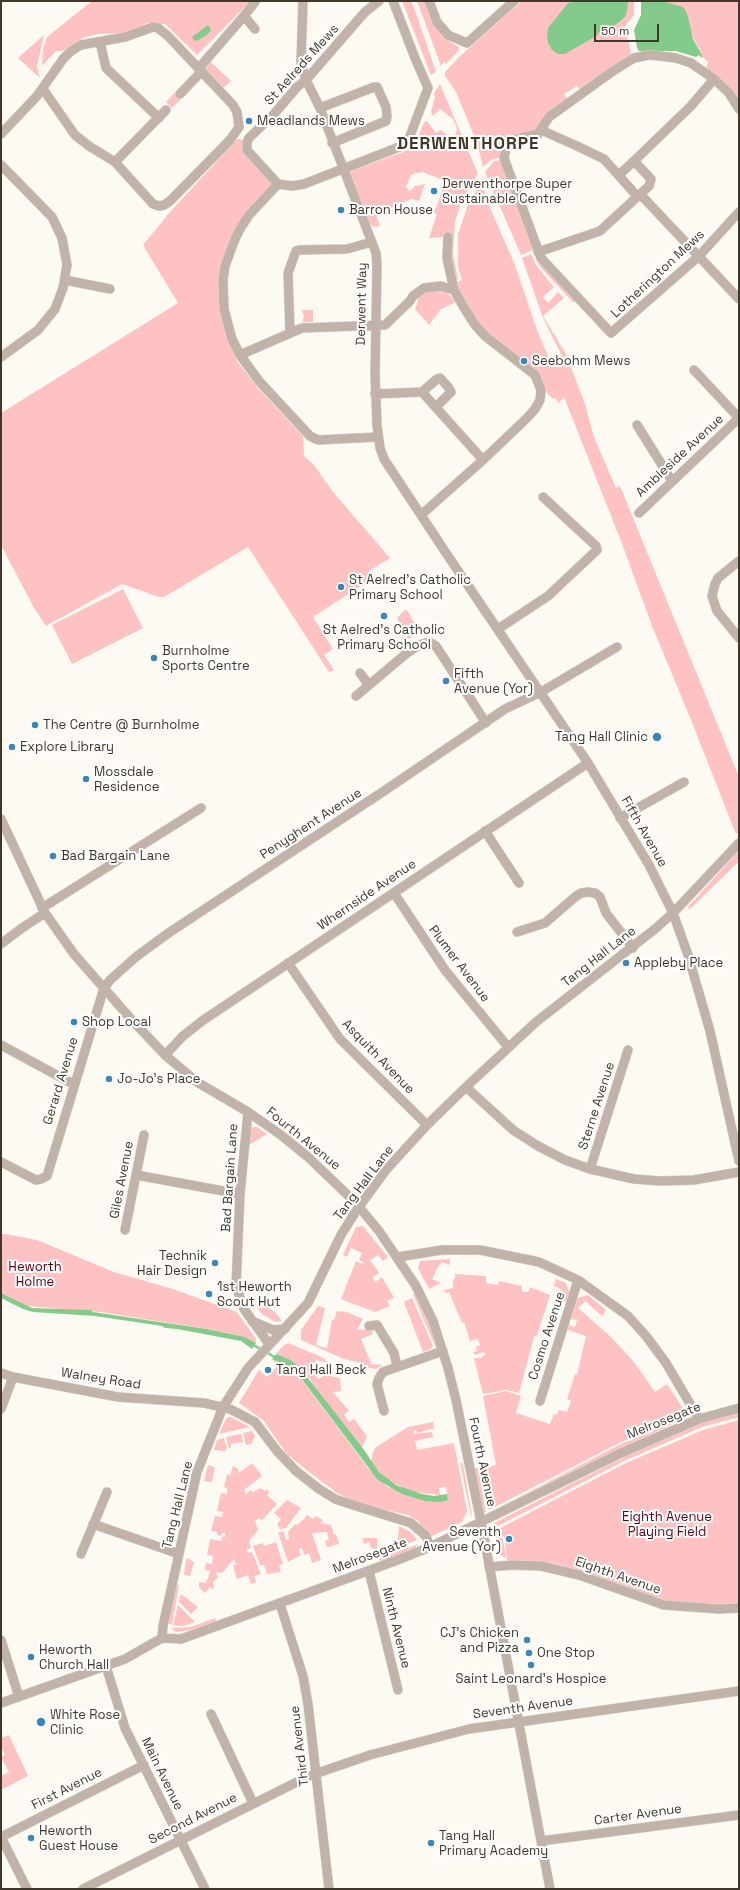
<!DOCTYPE html>
<html>
<head>
<meta charset="utf-8">
<style>
	body { margin:0 }
	#map { position:relative; width:740px; height:1890px; overflow:hidden; background:#fdfaf3; font-family:"Space Grotesk",sans-serif }
	canvas { display:block }
	.frame { position:absolute; inset:0; border:2px solid #40382b; pointer-events:none }
	.scale { position:absolute; left:594px; top:24px; width:65px; height:18px; box-sizing:border-box; border:2px solid #40382b; border-top:0; padding-left:5px; font-size:12px; line-height:14px; white-space:nowrap; color:#40382b; -webkit-text-stroke:3px #fff; paint-order:stroke }
</style>
</head>
<body>
<div id="map">
<canvas width="740" height="1890"></canvas>
<div class="frame"></div>
<div class="scale">50 m</div>
</div>
<script>
const ctx = document.querySelector('canvas').getContext('2d');
ctx.lineJoin = 'round';
function paint(path, color) { ctx.fillStyle = color; ctx.fill(path, 'evenodd'); }
const toPath = rows => new Path2D(rows.map(r => 'M' + r).join(''));
function trace(path, color, width, dash) { ctx.strokeStyle = color; ctx.lineWidth = width; ctx.lineCap = dash ? 'butt' : 'round'; ctx.setLineDash(dash || []); ctx.stroke(path); }
function drawText(font, color, halo, rows, align = 'center') {
  ctx.font = font + ' "Space Grotesk",sans-serif'; ctx.lineWidth = 4; ctx.setLineDash([]); ctx.textBaseline = 'middle'; ctx.strokeStyle = halo; ctx.fillStyle = color; for (const [text, x, y, turn = 0] of rows) {
    ctx.save(); ctx.translate(x, y); ctx.rotate((+turn || 0) * Math.PI / 180); ctx.textAlign = isNaN(turn) ? turn : align; if (halo) ctx.strokeText(text, 0, 0); ctx.fillText(text, 0, 0); ctx.restore();
  }
}
const green = toPath([
	[92,1,251,1,197,55,165,24,148,23,124,33,99,34,85,37,63,51,56,51,42,66,43,49,47,37],
	[402,1,411,1,415,10,436,72,431,75],
	[417,1,424,1,439,32,444,38,459,47,459,50,446,64,444,61,441,66],
	[521,1,634,1,634,15,625,26,632,57,581,91,577,86,564,94,568,100,544,116,535,131,517,135,501,157,491,160,483,167,477,143,456,92,445,76,445,72,458,58],
	[662,1,739,1,739,102,726,84,706,68,708,62,703,57,690,31,666,2],
	[44,35,37,66,40,78,18,58],
	[210,61,231,81,223,88,204,68],
	[440,84,478,174,468,189,460,206,455,222,453,254,458,279,454,281,450,259,450,234,445,233,444,237,429,238,437,214,434,213,446,181,422,172,416,173,411,175,406,187,410,191,415,186,425,184,419,201,411,199,376,215,380,226,373,227,368,223,348,172,414,148,424,122,427,121,436,133,440,130,449,136,456,134,457,128,453,119,440,109,433,116,431,112,435,97,434,93],
	[174,93,180,100,172,108,166,102],
	[237,139,241,139,273,186,231,237,220,269,220,297,225,329,237,361,258,388,303,436,304,456,314,465,333,492,390,558,369,571,365,583,313,617,333,649,324,655,334,670,329,672,248,547,164,597,159,597,122,584,46,626,34,608,1,545,1,413,178,303,143,245,170,212],
	[502,160,533,250,521,255,485,172,494,161],
	[481,182,491,210,515,265,537,330,550,361,562,356,543,318,522,258,531,254,536,265,552,285,554,287,543,297,548,303,558,292,564,298,543,316,566,354,585,404,594,437,616,488,620,486,739,777,739,832,736,834,691,720,652,626,621,541,564,397,559,403,555,398,553,399,547,393,541,378,537,372,481,328,465,303,455,283,462,280,458,267,458,234,468,205],
	[536,256,543,267,555,275,576,299,575,302,573,302,567,296,541,268,536,260],
	[438,288,447,292,456,302,441,309,429,325,415,309,420,294,425,290],
	[302,310,313,310,313,322,302,322,304,317],
	[123,589,143,628,72,664,52,625],
	[405,610,408,611,419,632,408,639,397,618],
	[739,850,739,865,737,863,689,910,688,907],
	[251,1127,257,1127,267,1134,249,1145],
	[363,1226,388,1257,383,1261,378,1255,370,1260,379,1273,373,1277,375,1282,382,1277,394,1298,387,1301,390,1306,375,1312,341,1299,356,1261,362,1264,363,1262,359,1260,362,1253,351,1248,347,1257,343,1255,356,1227],
	[1,1234,6,1234,37,1240,114,1272,173,1289,237,1312,256,1339,256,1343,245,1337,206,1329,101,1312,27,1306,1,1293],
	[450,1259,450,1265,442,1262,440,1265,439,1265,432,1279,441,1283,429,1289,418,1268,420,1261],
	[455,1274,486,1276,486,1283,498,1285,499,1281,522,1286,522,1291,523,1292,528,1292,530,1287,550,1295,537,1335,534,1337,519,1393,506,1390,483,1394,474,1358,482,1358,482,1356,485,1355,484,1352,475,1355,473,1352,477,1351,476,1347,480,1345,478,1339,470,1341,464,1322,462,1323,449,1292,446,1293,444,1290,453,1288,453,1280,455,1279],
	[556,1279,566,1283,570,1294,567,1302,557,1298,561,1289,554,1286],
	[413,1294,416,1294,437,1341,436,1348],
	[588,1295,606,1310,602,1316,585,1301,578,1308,611,1337,634,1362,655,1392,667,1384,686,1413,617,1444,489,1510,480,1470,496,1465,483,1396,506,1391,521,1396,516,1413,550,1424,554,1414,557,1415,559,1410,567,1412,571,1401,567,1399,575,1374,577,1375,586,1336,568,1330,569,1325,575,1327,577,1320,571,1319,577,1298],
	[412,1298,433,1346,431,1349,423,1352,404,1302],
	[256,1306,268,1308,275,1312,282,1321,275,1322,262,1314],
	[318,1306,325,1308,316,1345,327,1348,332,1320,334,1320,337,1311,347,1312,363,1319,357,1330,371,1329,373,1334,361,1339,371,1363,368,1364,383,1365,376,1369,364,1367,364,1364,344,1359,301,1340,301,1330],
	[288,1343,324,1358,327,1363,316,1360,314,1372,318,1379,325,1375,340,1378,341,1391,333,1392,349,1411,344,1414,349,1422,354,1419,367,1436,362,1447,325,1402,307,1375,291,1360,276,1354,283,1346],
	[272,1359,293,1368,369,1469,388,1487,448,1500,446,1487,439,1488,440,1495,413,1492,389,1481,379,1472,371,1461,373,1452,376,1447,408,1427,433,1422,434,1429,428,1429,428,1430,417,1433,416,1430,414,1430,414,1433,411,1434,432,1432,433,1437,415,1441,417,1450,454,1443,467,1511,462,1522,432,1536,428,1535,418,1521,408,1515,369,1506,350,1499,337,1493,300,1465,286,1453,263,1420,239,1403,259,1370,267,1377,277,1366],
	[739,1413,739,1417,702,1427,626,1460,496,1527,494,1523,624,1457,701,1423],
	[228,1417,231,1417,250,1427,219,1434,226,1419],
	[678,1419,679,1421,619,1449,490,1515,489,1513,617,1446],
	[739,1420,739,1603,718,1604,665,1601,580,1570,546,1562,507,1560,505,1539,498,1529,626,1463,703,1430],
	[252,1431,255,1436,251,1444,246,1445,243,1433],
	[241,1434,244,1446,242,1442,231,1444,231,1448,229,1448,226,1437],
	[224,1438,227,1449,224,1451,214,1450,217,1440],
	[460,1462,463,1464,472,1516,471,1516],
	[252,1463,262,1476,244,1490,246,1494,251,1490,253,1492,261,1488,265,1491,267,1489,269,1493,267,1495,277,1504,262,1520,259,1518,255,1521,258,1530,249,1541,251,1548,247,1549,248,1553,252,1552,261,1574,254,1576,256,1582,251,1584,248,1575,237,1579,233,1566,236,1564,234,1559,222,1573,216,1572,218,1578,213,1582,214,1588,213,1589,210,1587,205,1593,199,1587,199,1582,206,1583,207,1579,208,1579,210,1571,205,1570,206,1563,212,1564,213,1556,207,1555,210,1539,221,1541,222,1536,225,1537,225,1533,222,1533,221,1536,217,1535,217,1532,211,1531,215,1516,222,1517,223,1512,217,1511,221,1493,227,1494,227,1488,224,1487,227,1474,230,1475,233,1466,238,1469,239,1473],
	[208,1465,215,1467,212,1482,204,1481],
	[474,1468,478,1468,486,1512,483,1514],
	[287,1500,301,1508,286,1528,280,1529,277,1524,281,1519,274,1513],
	[307,1515,313,1519,316,1516,323,1520,321,1523,331,1525,334,1535,336,1534,339,1544,327,1547,325,1541,329,1540,327,1532,312,1533,321,1560,312,1563,309,1553,304,1555,302,1548,299,1549,301,1555,288,1562,278,1532,284,1532,286,1540,289,1539,288,1532,295,1524,297,1525,302,1520,303,1520],
	[399,1526,412,1533,417,1540,397,1548],
	[496,1531,503,1539,506,1559,498,1553,495,1532],
	[362,1538,377,1538,377,1549,371,1548,369,1542,364,1544],
	[276,1542,283,1564,279,1565,281,1572,267,1574,264,1565,260,1565,253,1546,263,1543,264,1546],
	[418,1544,416,1547,382,1562,379,1559],
	[187,1558,194,1562,190,1576,184,1575,185,1566,190,1567,185,1566],
	[177,1585,179,1585,172,1625,168,1623,168,1616],
	[181,1594,198,1607,191,1614,179,1602],
	[178,1605,195,1622,183,1626,173,1625],
	[215,1618,216,1621,191,1630,176,1632,171,1628,191,1627],
	[9,1735,28,1776,1,1790,1,1776,9,1772,1,1757,5,1755,1,1747,1,1738]
]);
const water = toPath([
	[580,1,628,1,627,11,625,17,609,30,608,28,598,33,598,35,565,54,558,54,552,50,548,43,547,36,548,28,568,3],
	[641,1,662,1,683,7,687,13,693,39,703,57,702,58,699,55,696,57,676,51,639,51,637,48,634,30,641,15],
	[208,25,211,30,208,34,197,41,194,40,192,37],
	[1,1293,32,1308,91,1310,93,1312,206,1329,245,1337,256,1343,252,1349,241,1341,177,1329,165,1328,162,1326,95,1316,33,1312,23,1309,1,1298],
	[276,1354,291,1360,300,1368,362,1447,379,1472,396,1485,422,1494,434,1496,447,1494,448,1500,440,1502,425,1501,402,1494,378,1480,298,1374,293,1368,272,1359]
]);
const stream = toPath([
	[252,1344,262,1350],
	[266,1352,276,1358]
]);
const minor = toPath([
	[303,1,301,62,306,80,320,108,376,253,377,266,375,374,377,425,380,448,384,459,446,553,588,763,649,865,673,913,688,955,710,1031,739,1161],
	[379,1,365,12,306,80,297,87,275,113,249,138,247,142,247,150,278,184,292,186,304,184,407,144,428,88,415,58,393,1],
	[429,1,437,22,448,35,467,43,514,1],
	[244,16,255,2],
	[100,42,106,68,159,118],
	[199,68,244,16,255,29],
	[180,94,202,71],
	[320,108,374,87,377,87,386,107,387,116,386,121,332,143],
	[739,109,729,93,714,79,691,63,676,58,660,56,649,55,634,58,613,71,549,117,538,134,517,139,510,142,506,148,504,158,541,258,611,333,699,256,739,212],
	[541,130,577,146,604,159,637,196],
	[1,134,37,96,63,59,71,51,81,45,125,37,153,27,158,28,168,36,233,105,237,112,239,127,230,140,170,201,164,205,159,206,153,204,115,162,89,146,75,135,43,89],
	[115,162,166,110],
	[1,165,52,217,62,238,67,265,63,288,55,309,38,330,1,357],
	[619,175,634,161],
	[278,184,249,215,240,229,235,239,225,266,223,280,224,309,232,339,240,355,259,381,310,436,318,440,378,437],
	[640,194,739,299],
	[538,252,600,231,649,186,651,179,634,161,691,106,714,79],
	[65,280,110,289],
	[290,332,288,273,296,251,299,250,347,249,372,242],
	[240,355,302,328,385,325,410,301,413,296,424,288,441,286,454,290],
	[422,392,483,460],
	[422,392,437,379,440,378,449,388,451,392,436,407],
	[375,394,422,392],
	[637,425,672,481],
	[639,513,739,418,694,370],
	[421,515,483,460,528,417,535,409,540,400,541,390,535,375,485,336,475,325,463,306,454,290,447,258,448,237],
	[739,561,718,578,715,584,712,596,717,611,739,638],
	[498,629,548,596,597,550,596,546,543,497],
	[360,673,369,685],
	[356,696,407,653,419,645,429,642,436,646,486,723],
	[620,818,684,782],
	[1,819,45,913,74,954,131,1019,165,1055,197,1082,248,1112,281,1135,308,1157,355,1202,379,1231,416,1286,433,1321,448,1368,456,1400,482,1527,550,1889],
	[485,831,519,883],
	[394,893,445,970,508,1047],
	[42,908,201,808],
	[517,932,545,923,575,897,581,893,588,892,595,893,600,897,606,913,633,948],
	[1,944,22,928,45,913],
	[288,963,340,1039,427,1125],
	[1,1045,73,1084],
	[165,1055,183,1036,202,1021,588,763],
	[466,1087,513,1130,538,1146,565,1160,590,1169,634,1179,661,1181,694,1180,739,1172],
	[248,1112,240,1194,236,1286,244,1309,269,1344],
	[1,1162,36,1180,41,1179,47,1176,104,988,110,980,137,956,170,932,384,791,505,709,541,692,617,647],
	[590,1169,628,1050],
	[136,1175,240,1194],
	[125,1230,144,1135],
	[398,1257,442,1250,480,1250,539,1262,578,1280,628,1316,646,1336,666,1363,699,1419],
	[252,1321,273,1330,285,1329],
	[369,1326,377,1325,394,1353,397,1366],
	[1,1373,13,1377,118,1397,204,1403,230,1409,255,1422,277,1451,296,1471,319,1489,335,1499,353,1505,411,1523,426,1536,430,1547],
	[540,1401,578,1280],
	[1,1409,13,1377],
	[384,1411,377,1384,379,1378,383,1372,443,1351],
	[93,1524,179,1554],
	[81,1554,107,1492],
	[489,1567,512,1565,541,1566,579,1575,664,1605,719,1609,739,1608],
	[369,1571,398,1690],
	[280,1604,303,1676,308,1704,329,1889],
	[162,1638,163,1626,197,1472,223,1407,248,1368,308,1303,341,1235,358,1208,386,1170,427,1125,466,1087,536,1022,655,929,673,913,739,843],
	[1,1640,19,1697],
	[106,1666,125,1728,205,1889],
	[1,1703,125,1659,162,1638,181,1639,395,1561,430,1547,621,1453,699,1419,739,1408],
	[211,1714,253,1803],
	[1,1837,144,1765],
	[1,1837,27,1889],
	[541,1841,739,1815],
	[83,1889,309,1776,370,1755,469,1729,739,1691]
]);
const markers = [
	[249,121,4,"#3b86b9"],
	[434,191,4,"#3b86b9"],
	[341,210,4,"#3b86b9"],
	[524,361,4,"#3b86b9"],
	[341,587,4,"#3b86b9"],
	[384,616,4,"#3b86b9"],
	[154,658,4,"#3b86b9"],
	[446,681,4,"#3b86b9"],
	[35,725,4,"#3b86b9"],
	[657,737,5,"#3b86b9"],
	[12,747,4,"#3b86b9"],
	[86,779,4,"#3b86b9"],
	[53,856,4,"#3b86b9"],
	[626,963,4,"#3b86b9"],
	[74,1022,4,"#3b86b9"],
	[109,1079,4,"#3b86b9"],
	[215,1263,4,"#3b86b9"],
	[209,1294,4,"#3b86b9"],
	[268,1370,4,"#3b86b9"],
	[509,1539,4,"#3b86b9"],
	[527,1640,4,"#3b86b9"],
	[529,1653,4,"#3b86b9"],
	[31,1657,4,"#3b86b9"],
	[531,1665,4,"#3b86b9"],
	[41,1722,5,"#3b86b9"],
	[31,1838,4,"#3b86b9"],
	[431,1843,4,"#3b86b9"]
];
const streetNames = [
	["St Aelreds Mews",302,65,-48],
	["Lotherington Mews",658,274,-43],
	["Derwent Way",362,304,-89],
	["Ambleside Avenue",680,456,-43],
	["Penyghent Avenue",311,824,-33],
	["Fifth Avenue",644,832,60],
	["Whernside Avenue",367,895,-34],
	["Tang Hall Lane",599,957,-38],
	["Plumer Avenue",459,964,53],
	["Asquith Avenue",378,1057,46],
	["Gerard Avenue",61,1081,-73],
	["Sterne Avenue",597,1106,-72],
	["Fourth Avenue",303,1139,39],
	["Bad Bargain Lane",230,1178,-86],
	["Giles Avenue",122,1180,-79],
	["Tang Hall Lane",364,1183,-53],
	["Cosmo Avenue",547,1336,-72],
	["Walney Road",101,1379,9],
	["Melrosegate",664,1421,-22],
	["Fourth Avenue",482,1462,78],
	["Tang Hall Lane",178,1505,-76],
	["Melrosegate",370,1556,-21],
	["Eighth Avenue",618,1576,19],
	["Ninth Avenue",396,1628,76],
	["Seventh Avenue",523,1708,-8],
	["Third Avenue",300,1746,-97],
	["Main Avenue",162,1774,64],
	["First Avenue",67,1789,-27],
	["Carter Avenue",638,1815,-8],
	["Second Avenue",193,1819,-27]
];
const poiNames = [
	["Meadlands Mews",257,121],
	["Derwenthorpe Super",442,184],
	["Sustainable Centre",442,199],
	["Barron House",349,210],
	["Seebohm Mews",532,361],
	["St Aelred's Catholic",349,580],
	["Primary School",349,595],
	["St Aelred’s Catholic",384,630,"center"],
	["Primary School",384,645,"center"],
	["Burnholme",162,651],
	["Sports Centre",162,666],
	["Fifth",454,674],
	["Avenue (Yor)",454,689],
	["The Centre @ Burnholme",43,725],
	["Tang Hall Clinic",648,737,"right"],
	["Explore Library",20,747],
	["Mossdale",94,772],
	["Residence",94,787],
	["Bad Bargain Lane",61,856],
	["Appleby Place",634,963],
	["Shop Local",82,1022],
	["Jo-Jo's Place",117,1079],
	["Technik",207,1256,"right"],
	["Hair Design",207,1271,"right"],
	["1st Heworth",217,1287],
	["Scout Hut",217,1302],
	["Tang Hall Beck",276,1370],
	["Seventh",501,1532,"right"],
	["Avenue (Yor)",501,1547,"right"],
	["CJ's Chicken",519,1633,"right"],
	["and Pizza",519,1648,"right"],
	["Heworth",39,1650],
	["Church Hall",39,1665],
	["One Stop",537,1653],
	["Saint Leonard's Hospice",531,1679,"center"],
	["White Rose",50,1715],
	["Clinic",50,1730],
	["Heworth",39,1831],
	["Guest House",39,1846],
	["Tang Hall",439,1836],
	["Primary Academy",439,1851]
];
const parkNames = [
	["Heworth",35,1267],
	["Holme",35,1282],
	["Eighth Avenue",667,1517],
	["Playing Field",667,1532]
];
const districtNames = [
	["DERWENTHORPE",468,144]
];
paint(green, '#fdc2c1');
paint(water, '#84ca8a');
trace(stream, '#84ca8a', 2.5);
trace(minor, '#dbd7cf', 10);
trace(minor, '#c1b2aa', 9);
for (const [x, y, r, color] of markers) { const dot = new Path2D(); dot.arc(x, y, r, 0, 2 * Math.PI); ctx.fillStyle = color; ctx.fill(dot); trace(dot, '#fff', 1.5); }
drawText('13px', '#40382b', '#fff', streetNames);
drawText('13px', '#40382b', '#fff', poiNames, 'left');
drawText('13px', '#501', '#fff', parkNames);
ctx.letterSpacing = '1px';
drawText('bold 17px', '#40382b', '#fff', districtNames);
ctx.letterSpacing = '0px';
</script>
</body>
</html>
